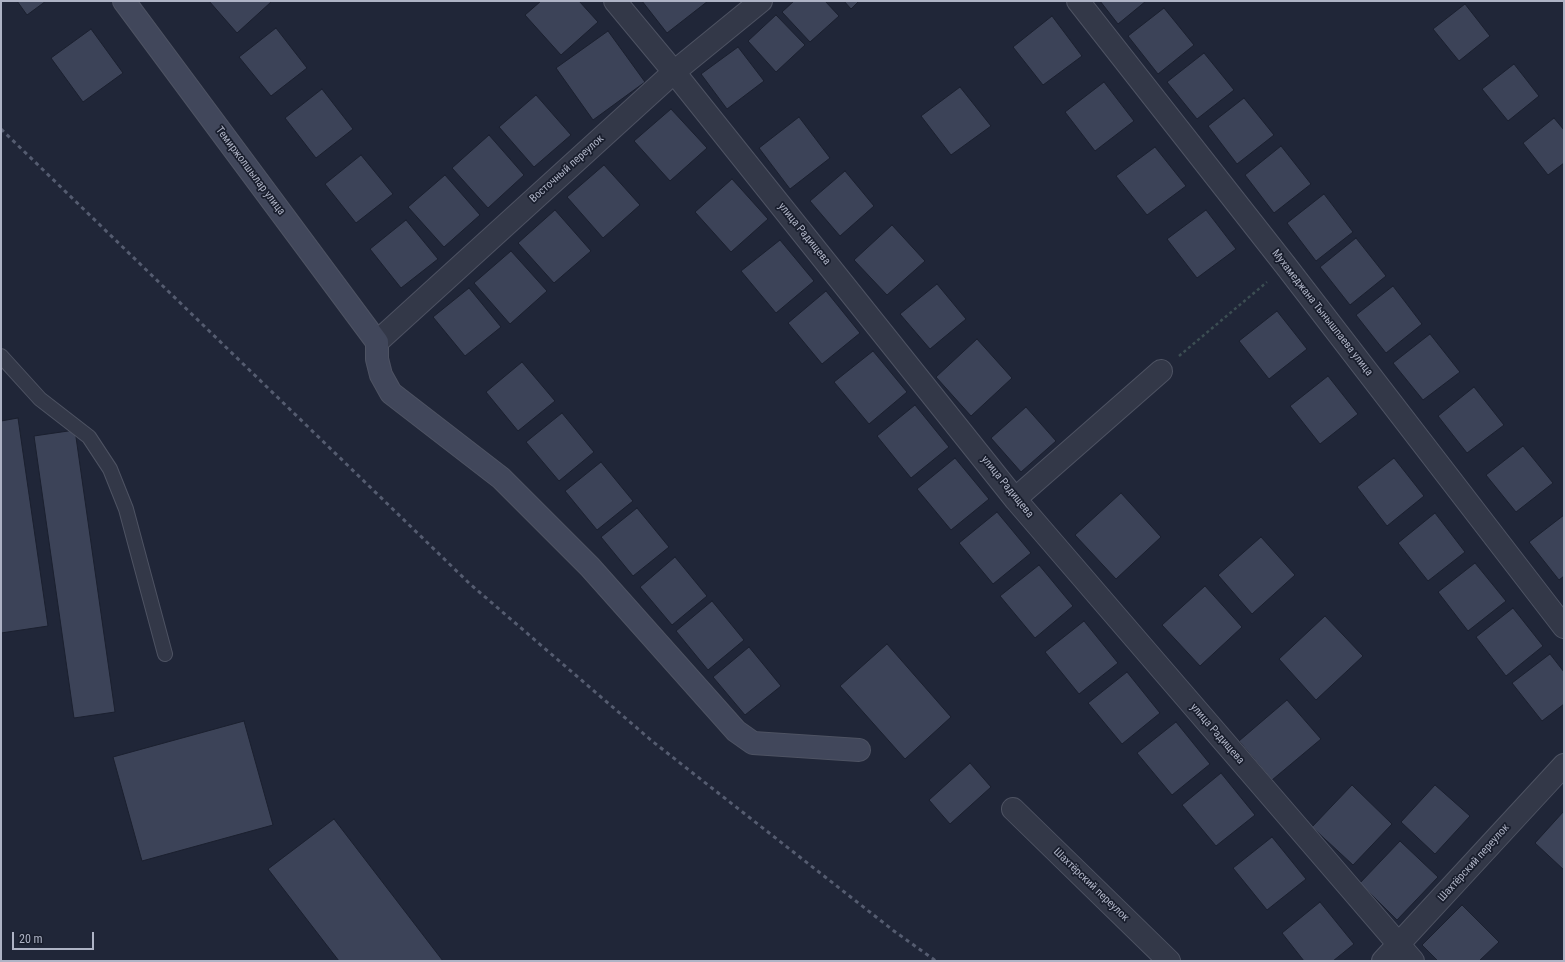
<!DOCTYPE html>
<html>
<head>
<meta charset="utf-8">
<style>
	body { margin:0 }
	#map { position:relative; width:1565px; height:962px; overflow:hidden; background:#202638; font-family:"Roboto Condensed",sans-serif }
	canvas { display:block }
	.frame { position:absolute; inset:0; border:2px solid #aeb3c5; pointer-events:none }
	.scale { position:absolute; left:12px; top:932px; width:82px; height:18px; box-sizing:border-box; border:2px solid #aeb3c5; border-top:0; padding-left:5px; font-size:12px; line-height:14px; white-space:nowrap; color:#aeb3c5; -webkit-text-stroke:3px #191e2d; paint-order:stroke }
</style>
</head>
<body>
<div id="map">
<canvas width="1565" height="962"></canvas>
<div class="frame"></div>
<div class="scale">20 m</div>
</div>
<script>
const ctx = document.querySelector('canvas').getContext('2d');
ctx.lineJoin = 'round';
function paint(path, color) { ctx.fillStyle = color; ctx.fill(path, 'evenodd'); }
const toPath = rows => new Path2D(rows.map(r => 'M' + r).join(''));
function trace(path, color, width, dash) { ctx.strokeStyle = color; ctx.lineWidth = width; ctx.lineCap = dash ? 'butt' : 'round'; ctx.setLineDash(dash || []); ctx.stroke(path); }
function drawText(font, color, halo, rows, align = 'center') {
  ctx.font = font + ' "Roboto Condensed",sans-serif'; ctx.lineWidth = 3.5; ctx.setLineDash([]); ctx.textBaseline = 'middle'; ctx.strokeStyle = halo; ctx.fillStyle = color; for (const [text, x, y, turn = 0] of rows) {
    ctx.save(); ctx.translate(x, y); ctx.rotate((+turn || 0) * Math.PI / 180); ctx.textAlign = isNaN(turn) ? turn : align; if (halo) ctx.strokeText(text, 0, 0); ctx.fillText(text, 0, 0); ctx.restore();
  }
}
const building = toPath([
	[17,1,46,1,27,15,17,1],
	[209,1,270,1,271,2,237,33,209,1],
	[541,1,579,1,598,22,561,55,525,15,541,1],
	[642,1,708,1,667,33,642,1],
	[794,1,825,1,839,16,810,42,782,12,794,1],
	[844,1,859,1,851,9,844,1],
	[1100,1,1146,1,1118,24,1100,1],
	[1465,4,1490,36,1459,61,1433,29,1465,4],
	[1164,8,1194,45,1158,74,1128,36,1164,8],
	[776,15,805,45,776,72,748,41,776,15],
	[1052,16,1082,56,1043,85,1013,47,1052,16],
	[276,28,307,68,271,96,239,57,276,28],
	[91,29,123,73,83,102,51,58,91,29],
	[608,31,645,82,593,120,556,68,608,31],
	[738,47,764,81,727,109,701,74,738,47],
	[1204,53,1234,90,1197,119,1167,82,1204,53],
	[1514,64,1539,96,1508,121,1482,89,1514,64],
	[1104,82,1134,121,1095,151,1065,112,1104,82],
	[960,87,991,126,951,155,921,116,960,87],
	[322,89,353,129,316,158,285,118,322,89],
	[536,95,571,135,534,167,499,127,536,95],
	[1244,98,1274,135,1237,164,1208,126,1244,98],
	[671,109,707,148,670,181,634,141,671,109],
	[799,117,830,158,790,189,759,148,799,117],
	[1554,118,1564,130,1564,163,1548,175,1523,143,1554,118],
	[489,135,524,175,488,208,452,168,489,135],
	[1281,146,1311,184,1274,213,1245,175,1281,146],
	[1155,147,1186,186,1147,215,1116,176,1155,147],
	[361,155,393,194,356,223,325,184,361,155],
	[604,165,640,205,603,238,567,197,604,165],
	[845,171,874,206,840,236,810,201,845,171],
	[445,175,480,215,444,247,408,207,445,175],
	[732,179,768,219,731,252,695,212,732,179],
	[1324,194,1353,232,1316,261,1287,223,1324,194],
	[555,210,591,251,554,283,518,243,555,210],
	[1206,210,1236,249,1197,278,1167,239,1206,210],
	[406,220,438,259,401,288,370,249,406,220],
	[892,225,925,261,887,295,854,260,892,225],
	[1356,238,1386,276,1350,305,1320,267,1356,238],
	[780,240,814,281,776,313,741,271,780,240],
	[511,251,547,291,510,324,474,283,511,251],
	[937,284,966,319,930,349,900,314,937,284],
	[1393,286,1422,324,1386,353,1356,315,1393,286],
	[469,288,501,327,465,356,433,317,469,288],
	[826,291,860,333,822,364,788,323,826,291],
	[1277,311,1307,349,1269,379,1239,341,1277,311],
	[1430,334,1460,372,1423,400,1393,363,1430,334],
	[977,339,1012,378,971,416,936,377,977,339],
	[873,351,907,392,869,424,834,382,873,351],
	[522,362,555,401,518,431,486,392,522,362],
	[1328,376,1358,414,1320,444,1290,406,1328,376],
	[1474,387,1504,425,1467,453,1438,416,1474,387],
	[915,405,949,447,911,478,877,436,915,405],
	[1026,407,1056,441,1021,472,991,438,1026,407],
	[562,413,594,452,559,481,526,442,562,413],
	[18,418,48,626,1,633,1,421,18,418],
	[75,430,115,712,74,718,34,436,75,430],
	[1523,446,1553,483,1516,512,1486,475,1523,446],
	[955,458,989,499,951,530,917,489,955,458],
	[1394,458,1424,496,1387,526,1357,487,1394,458],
	[601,462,633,501,597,530,565,491,601,462],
	[1121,493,1161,537,1116,579,1075,535,1121,493],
	[637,508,669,547,633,576,601,537,637,508],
	[997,512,1031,553,993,584,959,543,997,512],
	[1435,513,1465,552,1428,581,1398,543,1435,513],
	[1564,515,1564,576,1559,580,1529,542,1564,515],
	[1261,537,1295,575,1252,614,1218,575,1261,537],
	[675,557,707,596,672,625,640,587,675,557],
	[1475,563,1506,601,1468,631,1438,592,1475,563],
	[1039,565,1073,606,1035,638,1000,596,1039,565],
	[1205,586,1242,627,1200,666,1162,625,1205,586],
	[712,601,744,640,708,670,676,631,712,601],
	[1513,608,1543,646,1506,676,1476,637,1513,608],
	[1325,616,1363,656,1316,700,1279,659,1325,616],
	[1084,621,1118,663,1079,694,1045,652,1084,621],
	[887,644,951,717,905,759,840,686,887,644],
	[749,647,781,686,745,715,713,677,749,647],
	[1550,654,1564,672,1564,704,1542,721,1512,683,1550,654],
	[1127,672,1160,713,1122,744,1088,703,1127,672],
	[1287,700,1321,739,1272,780,1239,741,1287,700],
	[244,721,273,825,142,861,113,757,244,721],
	[1176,722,1210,764,1172,795,1137,753,1176,722],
	[970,763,991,787,950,824,929,800,970,763],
	[1221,773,1255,815,1216,846,1182,805,1221,773],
	[1352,785,1392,824,1353,865,1312,827,1352,785],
	[1435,785,1470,816,1435,854,1401,822,1435,785],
	[1564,811,1564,870,1535,843,1564,811],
	[334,819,443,961,339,961,268,869,334,819],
	[1272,837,1306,879,1267,910,1233,868,1272,837],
	[1400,841,1438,877,1397,920,1360,883,1400,841],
	[1320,902,1354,944,1333,961,1304,961,1282,933,1320,902],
	[1462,905,1499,942,1479,961,1438,961,1422,945,1462,905]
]);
const path = toPath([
	[1179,356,1267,282]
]);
const lane = toPath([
	[1,356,40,399,89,437,110,469,126,509,165,654]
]);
const street = toPath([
	[615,1,674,72,1015,499,1413,961],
	[1078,1,1286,266,1564,627],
	[377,342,674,72,761,1],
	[1015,499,1161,371],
	[1013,809,1169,961],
	[1383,961,1564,765]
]);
const secondary = toPath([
	[124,1,377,342,377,359,381,375,391,393,501,478,590,567,736,731,753,743,859,750]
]);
const rail = toPath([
	[1,129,470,584,652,741,894,931,936,961]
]);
const streetNames = [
	["Восточный переулок",567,169,-42],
	["Темиржолшылар улица",250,171,53],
	["улица Радищева",804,234,51],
	["Мухамеджана Тынышпаева улица",1322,313,52],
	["улица Радищева",1007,487,51],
	["улица Радищева",1217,734,49],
	["Шахтёрский переулок",1474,863,-48],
	["Шахтёрский переулок",1091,885,44]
];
paint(building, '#3c4358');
trace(building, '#1b202f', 1);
trace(lane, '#4e5363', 16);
trace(street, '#4e5363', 24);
trace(secondary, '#4e5363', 24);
trace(path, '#3c4e53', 2.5, [3, 3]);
trace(lane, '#333848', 14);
trace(street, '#333848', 22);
trace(secondary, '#41475b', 22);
trace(rail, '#555c70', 3, [4, 4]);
drawText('11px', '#aeb3c5', '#191e2d', streetNames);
</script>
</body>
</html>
